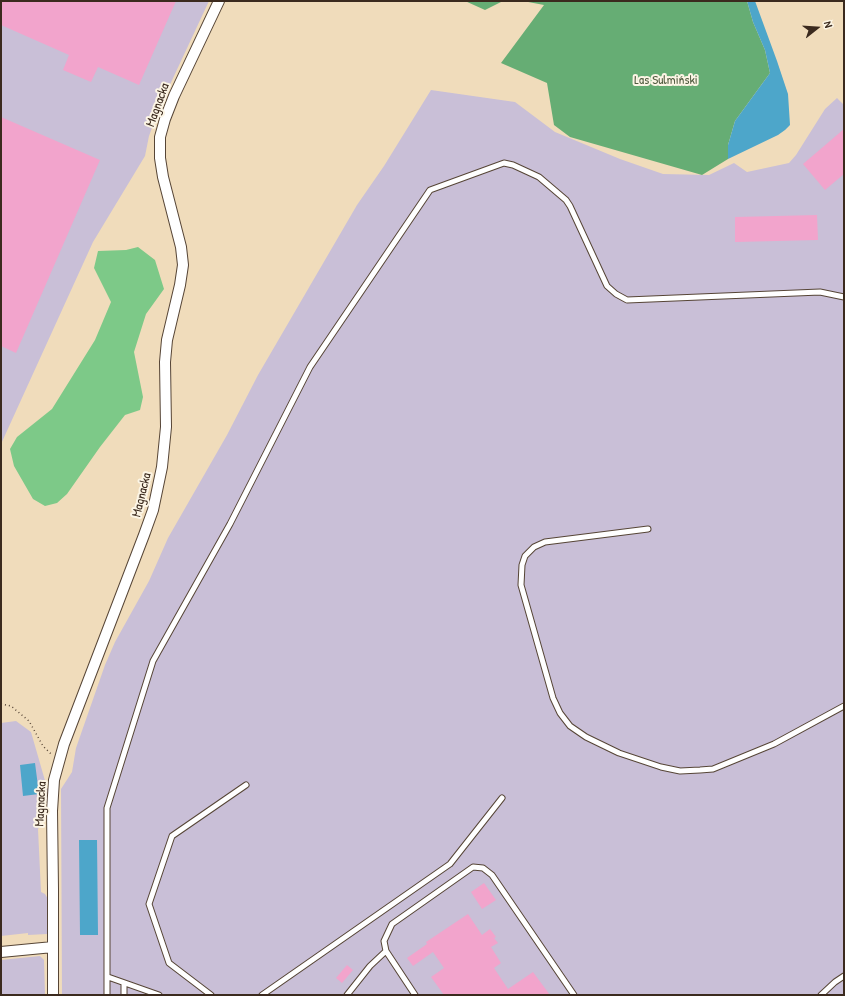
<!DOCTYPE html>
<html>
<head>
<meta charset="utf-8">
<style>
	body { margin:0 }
	#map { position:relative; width:845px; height:996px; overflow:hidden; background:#f0dcbb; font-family:"Patrick Hand",sans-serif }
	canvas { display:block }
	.frame { position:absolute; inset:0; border:2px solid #3b2a1e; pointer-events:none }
	.north { position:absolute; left:797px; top:8px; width:40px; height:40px; -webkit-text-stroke:3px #fcf5e5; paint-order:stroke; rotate:73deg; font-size:11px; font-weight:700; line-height:16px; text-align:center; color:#3b2a1e }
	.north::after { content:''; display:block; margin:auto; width:14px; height:18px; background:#3b2a1e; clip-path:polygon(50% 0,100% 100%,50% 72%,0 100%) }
</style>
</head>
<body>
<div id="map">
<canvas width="845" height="996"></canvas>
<div class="frame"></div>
<div class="north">N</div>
</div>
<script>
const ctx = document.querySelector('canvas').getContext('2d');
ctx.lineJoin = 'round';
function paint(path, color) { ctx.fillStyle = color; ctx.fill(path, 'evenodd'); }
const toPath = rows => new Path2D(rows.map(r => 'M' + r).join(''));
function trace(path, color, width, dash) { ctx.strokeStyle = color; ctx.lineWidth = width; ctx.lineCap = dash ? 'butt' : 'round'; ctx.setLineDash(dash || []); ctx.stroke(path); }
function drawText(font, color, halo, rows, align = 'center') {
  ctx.font = font + ' "Patrick Hand",sans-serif'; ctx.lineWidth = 4; ctx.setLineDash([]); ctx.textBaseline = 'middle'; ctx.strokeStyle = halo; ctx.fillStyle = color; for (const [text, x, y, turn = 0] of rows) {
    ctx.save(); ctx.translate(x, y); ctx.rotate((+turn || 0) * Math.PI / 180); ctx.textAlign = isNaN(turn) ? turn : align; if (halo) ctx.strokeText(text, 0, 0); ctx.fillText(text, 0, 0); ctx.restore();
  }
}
const industrial = toPath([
	[1,1,209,1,160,106,149,136,145,156,93,242,1,444],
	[431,90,515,102,555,132,620,159,663,174,709,175,734,163,747,172,789,163,796,155,825,109,837,98,844,105,844,995,62,995,61,789,72,772,76,748,105,665,115,642,149,581,168,538,227,435,258,375,357,205,384,166],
	[16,721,31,732,48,791,46,804,41,806,42,823,38,829,41,892,45,894,48,899,47,934,28,935,28,933,1,936,1,723],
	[40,956,44,960,45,995,1,995,1,960]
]);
const green = toPath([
	[138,247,155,260,164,289,146,314,134,352,143,397,140,410,125,415,100,447,67,494,57,503,45,506,33,499,14,466,10,449,17,437,52,409,95,340,111,302,94,268,98,251,126,250]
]);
const forest = toPath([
	[465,1,503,1,485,10],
	[523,1,747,1,753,22,765,50,770,73,735,121,728,145,728,159,702,175,570,137,554,125,547,83,501,63,544,5]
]);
const water = toPath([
	[747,1,755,1,777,61,788,94,790,125,785,130,778,135,728,159,728,145,735,121,770,73,765,50,753,22],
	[35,763,39,794,23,796,20,765],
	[79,840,97,840,98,935,80,935]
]);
const building = toPath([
	[1,1,176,1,139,85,98,67,91,82,63,70,69,55,1,25],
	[1,117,100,160,16,353,1,346],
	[844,129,844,174,825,190,803,164],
	[817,215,818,240,735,242,735,217],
	[484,883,496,900,482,909,471,892],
	[468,914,482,935,490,929,496,937,494,938,498,943,491,947,501,963,494,968,508,989,533,972,550,995,444,995,431,977,444,968,433,952,413,966,407,958,427,944,426,942],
	[347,965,353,970,342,983,336,978]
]);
const path = toPath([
	[1,704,11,706,29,721,43,746,51,754]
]);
const service = toPath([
	[648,529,545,542,534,547,525,556,522,565,521,585,553,698,560,713,570,726,586,737,619,753,661,767,680,771,700,770,713,769,774,744,844,706],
	[108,977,159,995],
	[107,995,107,808,153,661,230,524,310,367,430,190,504,163,513,165,539,177,566,200,570,206,607,286,616,294,627,300,820,292,844,297],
	[124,995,124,984],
	[211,995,169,963,149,904,172,836,246,785],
	[262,995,450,864,502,798],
	[347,995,370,966,386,951],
	[415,995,386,951,384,941,392,924,473,867,483,868,492,875,574,995],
	[821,995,835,982,844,976]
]);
const minor = toPath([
	[1,952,53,947],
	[53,995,53,889,52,811,54,780,64,744,144,535,153,510,162,467,166,427,165,362,167,340,180,285,183,265,181,247,163,177,160,158,160,137,165,119,174,96,219,1]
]);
const parkNames = [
	["Las Sulmiński",666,81]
];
const streetNames = [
	["Magnacka",158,105,-70],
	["Magnacka",142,495,-76],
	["Magnacka",41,804,-87]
];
paint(industrial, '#c9bfd7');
paint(green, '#7dc988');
paint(forest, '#66ad74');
paint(water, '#4da6ca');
paint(building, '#f2a4cc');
trace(service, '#564536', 7);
trace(minor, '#564536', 12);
trace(path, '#564536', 1.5, [1, 3]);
trace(service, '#fff', 5);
trace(minor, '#fff', 10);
drawText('13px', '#4f5a3e', '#fcf5e5', parkNames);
drawText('13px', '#3b2a1e', '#fcf5e5', streetNames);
</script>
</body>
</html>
